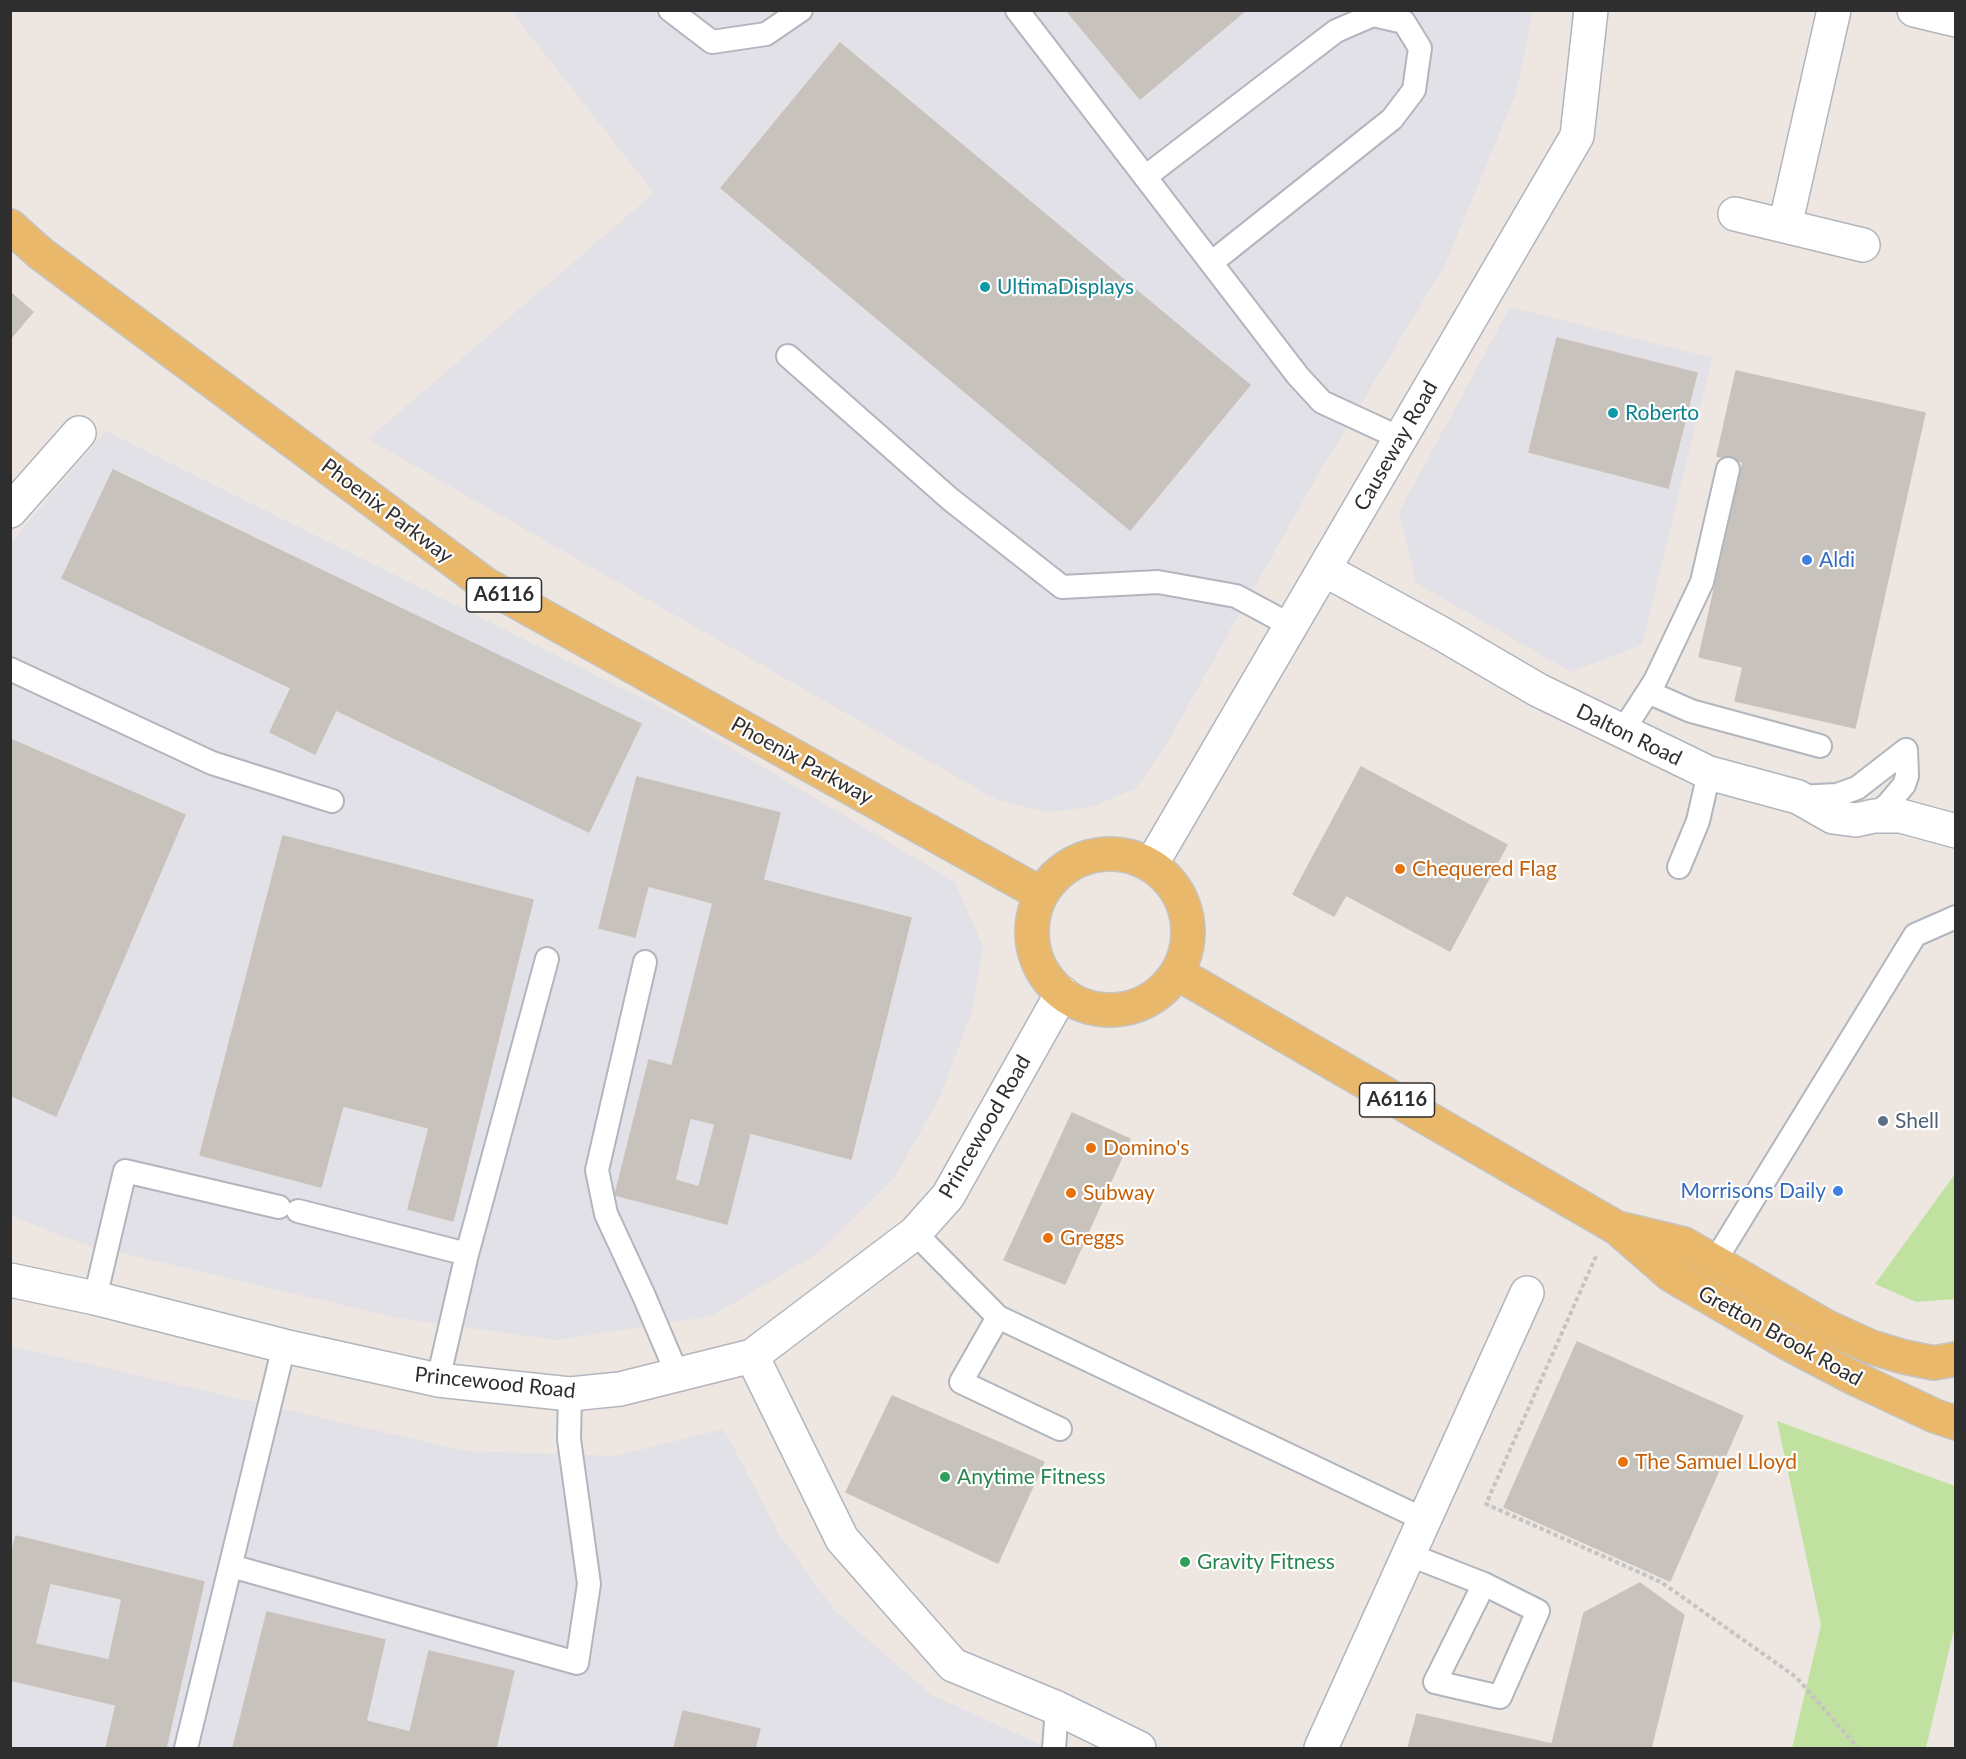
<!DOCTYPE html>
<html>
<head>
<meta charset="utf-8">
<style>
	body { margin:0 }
	#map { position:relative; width:1966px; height:1759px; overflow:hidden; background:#eee6e1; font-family:Lato,sans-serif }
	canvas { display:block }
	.frame { position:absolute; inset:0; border:12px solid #2e2e2e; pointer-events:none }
</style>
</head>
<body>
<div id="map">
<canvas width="1966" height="1759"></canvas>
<div class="frame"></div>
</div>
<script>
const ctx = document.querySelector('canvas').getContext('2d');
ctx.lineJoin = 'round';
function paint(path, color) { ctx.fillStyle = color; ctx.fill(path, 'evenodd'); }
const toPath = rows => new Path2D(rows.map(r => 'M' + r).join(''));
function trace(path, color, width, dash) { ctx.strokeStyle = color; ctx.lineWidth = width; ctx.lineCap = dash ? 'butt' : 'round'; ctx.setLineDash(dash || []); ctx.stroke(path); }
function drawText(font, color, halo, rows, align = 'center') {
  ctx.font = font + ' Lato,sans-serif'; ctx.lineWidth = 4.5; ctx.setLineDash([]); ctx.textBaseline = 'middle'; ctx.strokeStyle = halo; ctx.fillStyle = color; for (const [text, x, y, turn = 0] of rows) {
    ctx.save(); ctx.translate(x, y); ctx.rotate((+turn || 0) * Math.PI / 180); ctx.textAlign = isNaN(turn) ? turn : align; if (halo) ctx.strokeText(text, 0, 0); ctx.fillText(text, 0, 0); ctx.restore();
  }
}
const industrial = toPath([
	[511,11,1531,11,1531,22,1516,93,1445,265,1316,478,1163,750,1136,788,1093,807,1046,812,997,800,368,439,654,193],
	[1510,307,1712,358,1642,645,1571,672,1416,583,1399,512],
	[106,431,674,714,955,882,983,947,972,1011,940,1097,895,1177,818,1253,712,1316,557,1340,397,1318,84,1244,11,1216,11,542],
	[11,1346,465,1451,615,1456,724,1429,779,1534,835,1611,932,1695,1048,1748,11,1748]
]);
const green = toPath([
	[1955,1174,1955,1299,1916,1302,1875,1284],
	[1777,1421,1955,1486,1955,1625,1926,1748,1792,1748,1821,1625]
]);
const building = toPath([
	[1066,10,1246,10,1140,99,1066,10],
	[840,43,1250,385,1130,530,721,188,840,43],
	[10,292,33,312,10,339,10,292],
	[1557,338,1697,373,1668,488,1529,452,1557,338],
	[1736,371,1925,413,1855,728,1735,701,1743,667,1699,657,1743,462,1717,456,1736,371],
	[113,470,641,724,589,832,336,710,315,754,270,732,291,688,62,578,113,470],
	[10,739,185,815,56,1116,10,1095,10,739],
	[1361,767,1507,845,1450,951,1346,895,1334,916,1293,894,1361,767],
	[637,777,780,813,763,880,911,918,851,1159,750,1133,727,1224,615,1195,649,1060,672,1066,713,903,648,886,635,937,599,928,637,777],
	[690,1118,715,1124,699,1187,675,1180,690,1118],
	[283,836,533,900,453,1221,408,1209,429,1128,343,1106,321,1187,200,1155,283,836],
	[1072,1113,1130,1139,1065,1284,1004,1260,1072,1113],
	[1577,1342,1743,1416,1670,1581,1504,1507,1577,1342],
	[892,1396,1044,1462,998,1563,846,1492,892,1396],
	[16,1536,204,1582,166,1748,106,1748,116,1705,10,1680,10,1559,16,1536],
	[50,1583,122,1599,109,1660,35,1644,50,1583],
	[1640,1583,1684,1615,1651,1748,1408,1748,1417,1714,1552,1744,1584,1613,1640,1583],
	[267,1612,385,1640,366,1721,410,1732,429,1651,514,1671,496,1748,233,1748,267,1612],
	[683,1711,760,1729,755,1748,674,1748,683,1711]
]);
const path = toPath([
	[1596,1256,1486,1504,1661,1582,1796,1677,1858,1748]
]);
const service = toPath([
	[670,10,712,42,766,34,801,10],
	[1017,10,1298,376,1322,402,1400,438],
	[1145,177,1336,31,1373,15,1404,22,1420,48,1414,90,1392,119,1211,263],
	[788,356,950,499,1062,587,1158,582,1236,596,1292,626],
	[10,669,212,763,332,801],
	[1648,692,1691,711,1820,746],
	[1622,732,1655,681,1702,582,1728,469],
	[1798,797,1837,795,1857,788,1906,750],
	[1874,816,1888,804,1904,785,1907,776,1906,750],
	[1679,867,1698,821,1709,773],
	[645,962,597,1170,606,1214,644,1296,678,1376],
	[298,1211,467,1254],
	[915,1233,998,1317,1425,1520],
	[1715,1261,1915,935,1956,917],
	[95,1298,125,1171,279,1207],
	[998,1317,961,1382,1060,1429],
	[438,1380,467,1254,547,959],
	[1410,1555,1484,1584,1538,1611,1500,1697,1435,1682,1484,1584],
	[231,1566,577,1663,589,1584,569,1439,570,1394],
	[186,1748,284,1346],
	[1054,1748,1057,1708]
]);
const minor = toPath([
	[1914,10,1956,20],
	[1735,214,1863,245],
	[1785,226,1834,10],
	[10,511,79,433],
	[1325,570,1444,635,1538,690,1709,773,1798,797,1833,817,1856,820,1874,816,1901,816,1956,831],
	[1151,865,1577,136,1591,10],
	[10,1280,95,1298,284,1346,438,1380,570,1394,620,1389,752,1356,915,1233,948,1196,1062,993],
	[752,1356,842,1539,953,1665,1057,1708,1139,1748],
	[1321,1748,1527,1293]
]);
const primary = toPath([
	[10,226,40,253,485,584,1041,894],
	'1032 932a78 78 0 1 1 156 0a78 78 0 1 1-156 0Z',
	[1177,973,1617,1228,1671,1275,1791,1345,1854,1378,1935,1416,1956,1423],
	[1622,1229,1684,1244,1825,1326,1871,1347,1904,1357,1934,1363,1956,1359]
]);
const markers = [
	[985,287,6,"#0f9aa8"],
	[1613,413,6,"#0f9aa8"],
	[1807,560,6,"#3f7fe0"],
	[1400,869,6,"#e8710a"],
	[1883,1121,6,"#5c6f8a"],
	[1091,1148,6,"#e8710a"],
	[1838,1191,6,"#3f7fe0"],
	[1071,1193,6,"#e8710a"],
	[1048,1238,6,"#e8710a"],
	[1623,1462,6,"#e8710a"],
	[945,1477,6,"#2e9e5b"],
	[1185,1562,6,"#2e9e5b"]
];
const shields = [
	[504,595,75],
	[1397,1100,75]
];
const shieldNames = [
	["A6116",504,595],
	["A6116",1397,1100]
];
const cultureNames = [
	["UltimaDisplays",997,287],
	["Roberto",1625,413]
];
const streetNames = [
	["Causeway Road",1396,446,-60],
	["Phoenix Parkway",387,511,37],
	["Dalton Road",1629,735,26],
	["Phoenix Parkway",802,761,29],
	["Princewood Road",985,1127,-60],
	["Gretton Brook Road",1780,1336,29],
	["Princewood Road",495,1383,6]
];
const shopNames = [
	["Aldi",1819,560],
	["Morrisons Daily",1826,1191,"right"]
];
const foodNames = [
	["Chequered Flag",1412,869],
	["Domino's",1103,1148],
	["Subway",1083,1193],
	["Greggs",1060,1238],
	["The Samuel Lloyd",1635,1462]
];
const serviceNames = [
	["Shell",1895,1121]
];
const leisureNames = [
	["Anytime Fitness",957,1477],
	["Gravity Fitness",1197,1562]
];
paint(industrial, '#e2e1e7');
paint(green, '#c1e1a1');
paint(building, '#c7c2bc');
trace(building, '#cac2bb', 1.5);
trace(service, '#b1b5bd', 26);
trace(minor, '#b1b5bd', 36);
trace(primary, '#c4c4c4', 36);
trace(path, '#c4c4c4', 4, [4.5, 3]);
trace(service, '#fff', 22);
trace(minor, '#fff', 33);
trace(primary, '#eab86b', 33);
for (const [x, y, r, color] of markers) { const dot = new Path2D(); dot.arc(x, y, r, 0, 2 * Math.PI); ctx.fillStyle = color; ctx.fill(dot); trace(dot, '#fff', 2); }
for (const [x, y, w] of shields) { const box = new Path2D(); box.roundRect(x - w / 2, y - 17, w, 34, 4.5); ctx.fillStyle = '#fff'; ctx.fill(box); trace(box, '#2e2e2e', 1.5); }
drawText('bold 20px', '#2e2e2e', null, shieldNames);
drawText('21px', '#0d838f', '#fff', cultureNames, 'left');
drawText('21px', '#2e2e2e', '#fff', streetNames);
drawText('21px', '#366cbe', '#fff', shopNames, 'left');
drawText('21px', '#c56008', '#fff', foodNames, 'left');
drawText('21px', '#4e5e75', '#fff', serviceNames, 'left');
drawText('21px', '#27864d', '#fff', leisureNames, 'left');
</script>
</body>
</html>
